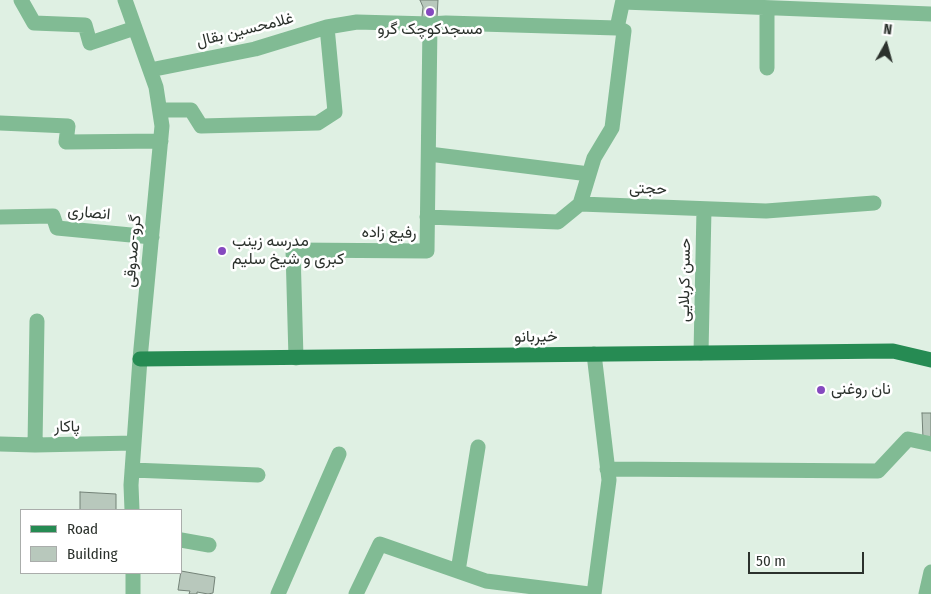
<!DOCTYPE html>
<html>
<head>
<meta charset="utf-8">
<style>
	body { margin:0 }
	#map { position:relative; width:931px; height:594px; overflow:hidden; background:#dff0e3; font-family:"Fira Sans Condensed",sans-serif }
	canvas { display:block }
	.legend { position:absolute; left:20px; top:509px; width:162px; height:65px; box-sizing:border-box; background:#fff; border:1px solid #aaadab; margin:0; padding:6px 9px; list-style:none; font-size:15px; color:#2b312c }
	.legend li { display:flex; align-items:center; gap:10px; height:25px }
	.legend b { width:25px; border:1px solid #aaadab }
	.north { position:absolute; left:861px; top:20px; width:50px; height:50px; -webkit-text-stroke:4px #fff; paint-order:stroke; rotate:7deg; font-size:14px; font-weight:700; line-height:20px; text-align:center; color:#2b312c }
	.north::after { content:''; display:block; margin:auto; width:18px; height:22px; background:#2b312c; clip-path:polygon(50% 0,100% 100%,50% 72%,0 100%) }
	.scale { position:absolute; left:748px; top:552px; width:116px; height:22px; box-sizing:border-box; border:2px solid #2b312c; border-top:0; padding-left:6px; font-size:15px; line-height:18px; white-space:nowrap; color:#2b312c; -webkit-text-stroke:4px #fff; paint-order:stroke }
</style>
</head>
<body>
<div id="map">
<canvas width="931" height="594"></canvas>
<ul class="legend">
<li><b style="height:6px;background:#268b53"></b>Road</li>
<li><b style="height:14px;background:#b8c8bc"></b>Building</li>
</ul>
<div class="north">N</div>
<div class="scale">50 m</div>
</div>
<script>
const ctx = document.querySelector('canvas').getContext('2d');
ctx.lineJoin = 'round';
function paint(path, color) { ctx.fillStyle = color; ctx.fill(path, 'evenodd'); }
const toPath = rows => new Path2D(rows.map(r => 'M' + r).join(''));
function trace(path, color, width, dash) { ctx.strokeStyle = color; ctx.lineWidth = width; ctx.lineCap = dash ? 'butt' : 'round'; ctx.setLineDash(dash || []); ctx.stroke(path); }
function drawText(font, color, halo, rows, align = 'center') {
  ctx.font = font + ' "Fira Sans Condensed",Vazirmatn,sans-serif'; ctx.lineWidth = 5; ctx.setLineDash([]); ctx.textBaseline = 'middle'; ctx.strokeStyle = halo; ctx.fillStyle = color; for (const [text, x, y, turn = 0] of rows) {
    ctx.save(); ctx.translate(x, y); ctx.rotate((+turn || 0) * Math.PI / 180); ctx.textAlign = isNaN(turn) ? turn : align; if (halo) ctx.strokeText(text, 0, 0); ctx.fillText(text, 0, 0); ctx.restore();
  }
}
const building = toPath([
	[420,0,438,0,437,17,421,26,423,7,420,0],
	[922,413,931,413,931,438,923,439,922,413],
	[80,492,116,494,116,510,80,510,80,492],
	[181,571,215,577,213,593,208,594,197,592,197,594,189,594,190,591,178,590,181,571]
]);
const minor = toPath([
	[21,0,34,23,85,25,90,43,135,28],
	[125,0,156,87,162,126,140,359,131,485,132,510],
	[623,2,931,14],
	[767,8,767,68],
	[617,28,623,0],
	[150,70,255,49,327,27,357,22,430,24,446,23,617,28,624,31,612,128,594,158,580,204],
	[160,110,191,110,201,126,318,123,335,112,327,27],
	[0,123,68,126,66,142,161,141],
	[429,154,589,174],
	[0,217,53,216,57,228,152,237],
	[427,217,558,222,580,204,766,211,874,203],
	[701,353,704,209],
	[594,354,609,480,594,594],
	[296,358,293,250,427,251,430,24],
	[0,444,35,445,134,443],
	[35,445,37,321],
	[607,469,878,471,908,439,931,444],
	[132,470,258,475],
	[181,540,209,545],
	[458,571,478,447],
	[133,573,133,594],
	[278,594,339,454],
	[356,594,380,544,486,581,589,594],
	[926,594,931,572]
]);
const major = toPath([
	[140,359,893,351,931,360]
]);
const markers = [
	[430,12,5,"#8549bf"],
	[222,251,5,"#8549bf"],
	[821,390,5,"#8549bf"]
];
const streetNames = [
	["غلامحسین بقال",245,30,-14],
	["حجتی",648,189,2],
	["انصاری",89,213,5],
	["رفیع زاده",389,233,1],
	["گرو-صدوقی",133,251,-85],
	["حسن کربلایی",685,280,-89],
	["خیربانو",536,337,-1],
	["پاکار",67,427,-1]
];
const poiNames = [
	["مسجدکوچک گرو",430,30,"center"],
	["مدرسه زینب",232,242],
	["کبری و شیخ سلیم",232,260],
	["نان روغنی",831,390]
];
paint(building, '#b8c8bc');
trace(building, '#738277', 1);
trace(minor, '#81bb94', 15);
trace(major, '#268b53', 15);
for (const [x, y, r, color] of markers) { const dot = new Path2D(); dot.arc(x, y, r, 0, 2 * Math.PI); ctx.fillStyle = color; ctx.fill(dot); trace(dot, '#fff', 2); }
drawText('16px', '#2b312c', '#fff', streetNames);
drawText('16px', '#2b312c', '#fff', poiNames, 'left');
</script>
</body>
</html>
